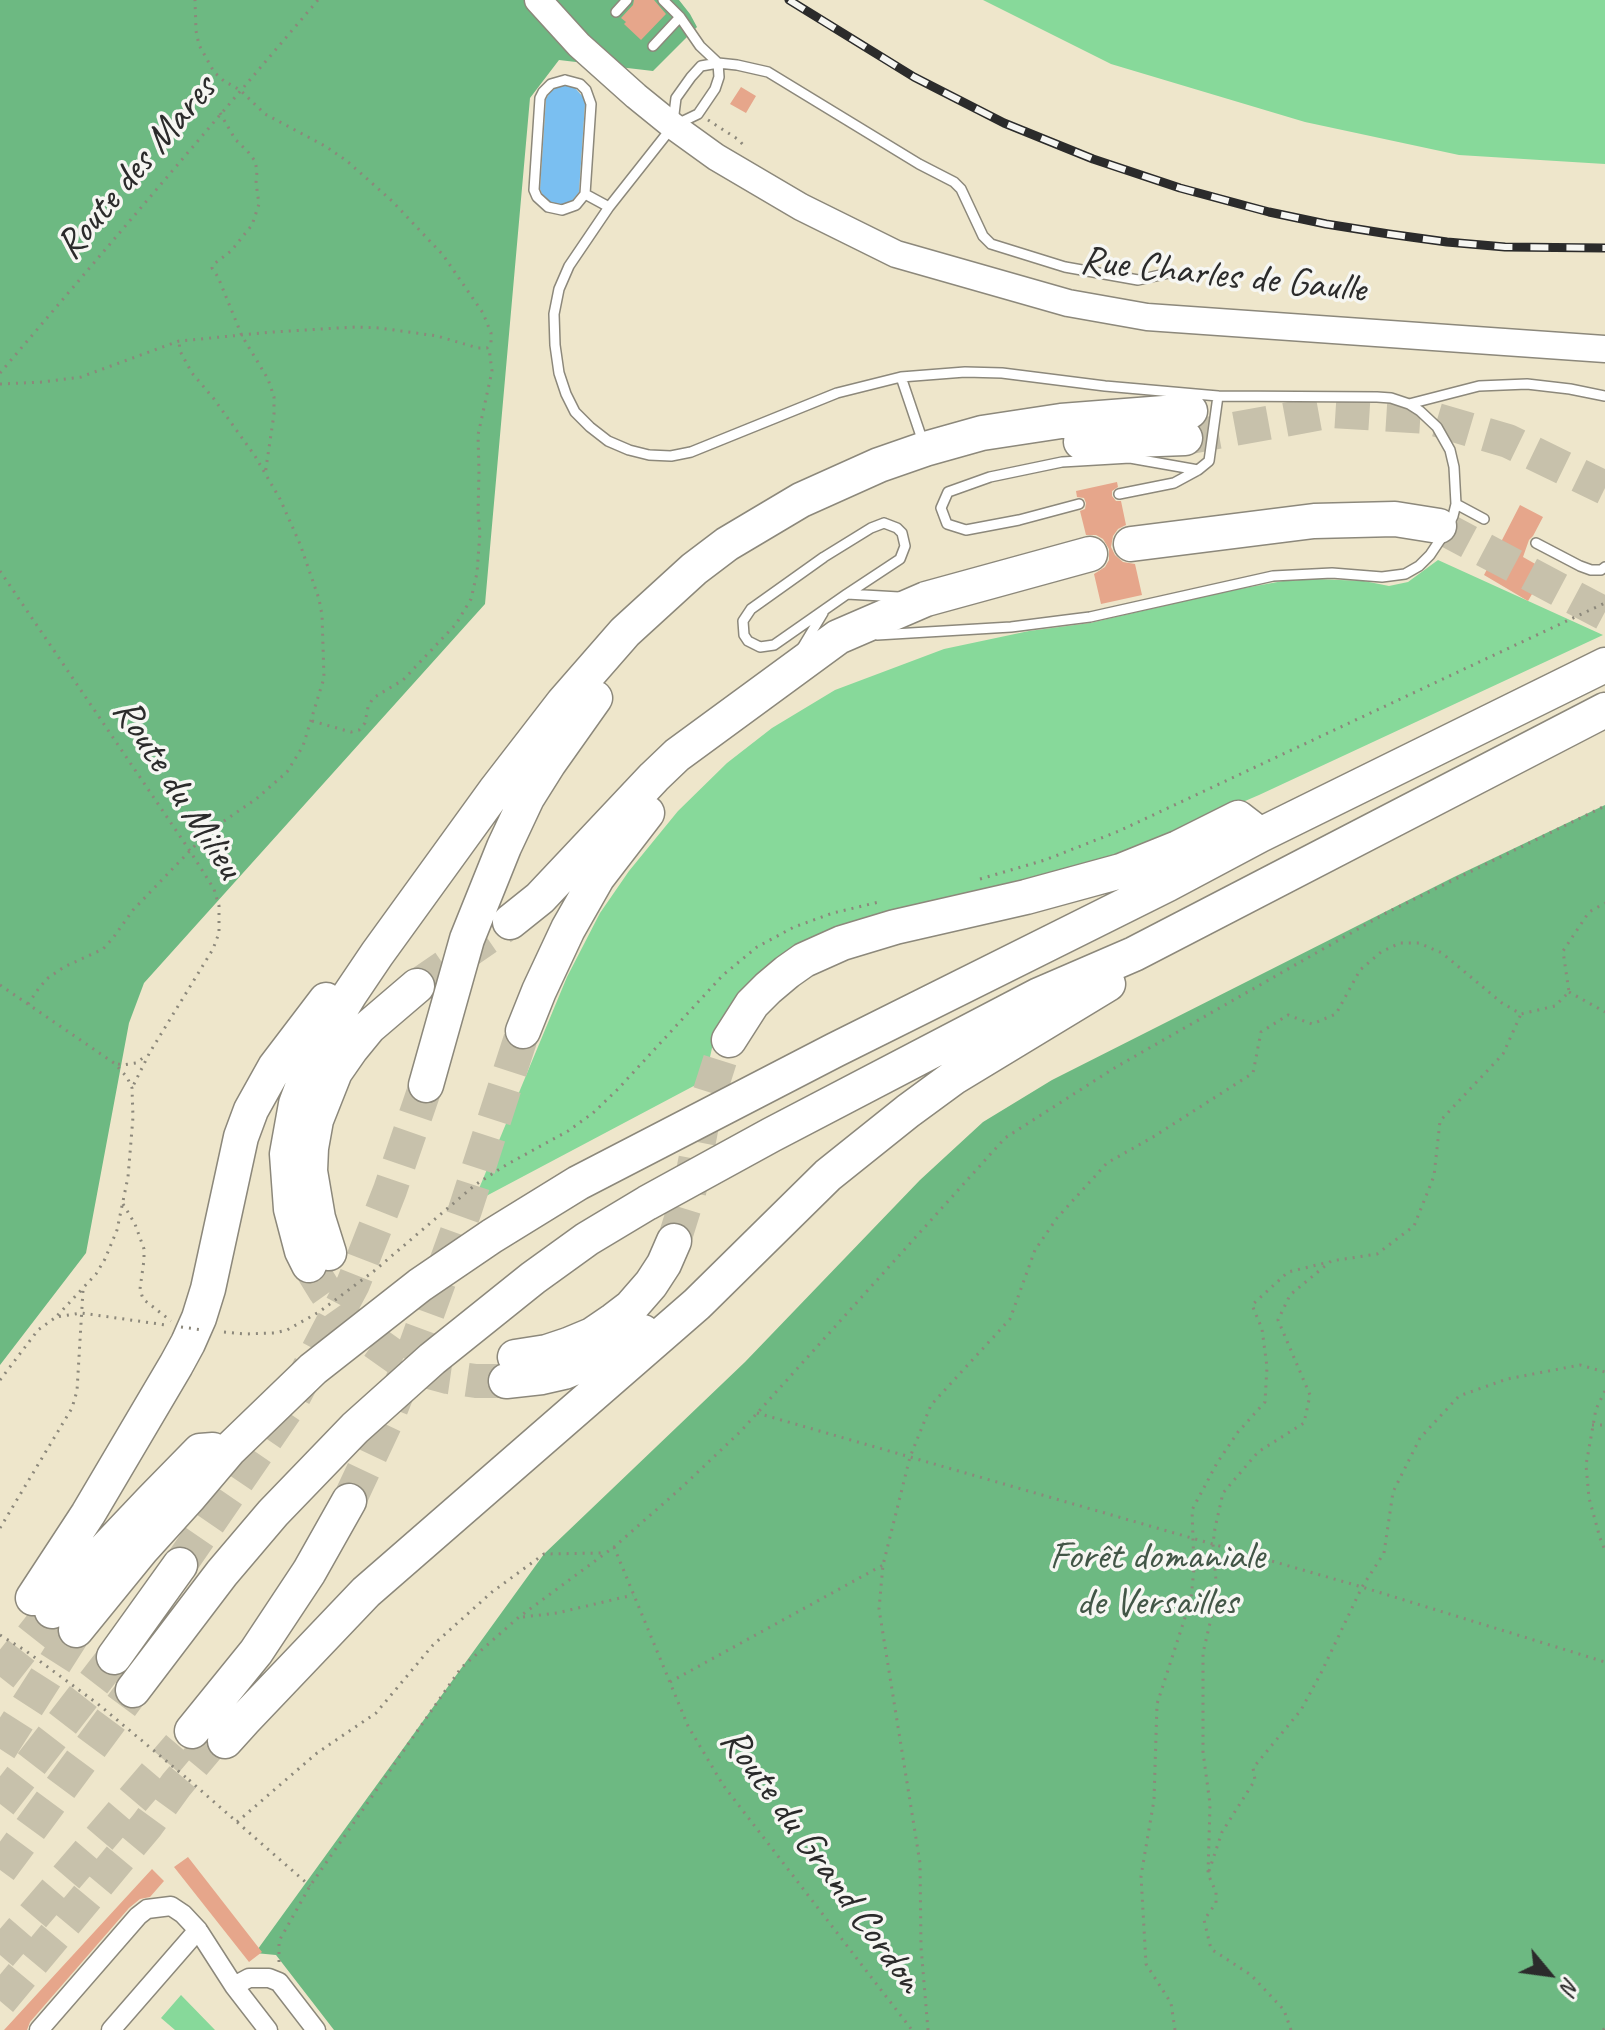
<!DOCTYPE html>
<html>
<head>
<meta charset="utf-8">
<style>
	body { margin:0 }
	#map { position:relative; width:1605px; height:2030px; overflow:hidden; background:#eee6cb; font-family:Caveat,sans-serif }
	canvas { display:block }
	.north { position:absolute; left:1509px; top:1934px; width:80px; height:80px; -webkit-text-stroke:6px #f6f6f2; paint-order:stroke; rotate:119deg; font-size:22px; font-weight:700; line-height:32px; text-align:center; color:#2b2b2b }
	.north::after { content:''; display:block; margin:auto; width:28px; height:36px; background:#2b2b2b; clip-path:polygon(50% 0,100% 100%,50% 72%,0 100%) }
</style>
</head>
<body>
<div id="map">
<canvas width="1605" height="2030"></canvas>
<div class="north">N</div>
</div>
<script>
const ctx = document.querySelector('canvas').getContext('2d');
ctx.lineJoin = 'round';
function paint(path, color) { ctx.fillStyle = color; ctx.fill(path, 'evenodd'); }
const toPath = rows => new Path2D(rows.map(r => 'M' + r).join(''));
function trace(path, color, width, dash) { ctx.strokeStyle = color; ctx.lineWidth = width; ctx.lineCap = dash ? 'butt' : 'round'; ctx.setLineDash(dash || []); ctx.stroke(path); }
function drawText(font, color, halo, rows, align = 'center') {
  ctx.font = font + ' Caveat,sans-serif'; ctx.lineWidth = 7; ctx.setLineDash([]); ctx.textBaseline = 'middle'; ctx.strokeStyle = halo; ctx.fillStyle = color; for (const [text, x, y, turn = 0] of rows) {
    ctx.save(); ctx.translate(x, y); ctx.rotate((+turn || 0) * Math.PI / 180); ctx.textAlign = isNaN(turn) ? turn : align; if (halo) ctx.strokeText(text, 0, 0); ctx.fillText(text, 0, 0); ctx.restore();
  }
}
const green = toPath([
	[983,0,1605,0,1605,164,1459,155,1305,122,1111,64],
	[1438,560,1603,635,1259,795,1122,854,1074,869,865,919,729,1017,712,1048,705,1080,473,1203,567,977,600,913,629,871,678,811,727,763,772,728,835,690,944,649,1029,631,1090,623,1228,591,1283,581,1316,579,1364,581,1389,586,1408,582],
	[181,1995,215,2030,175,2030,161,2018]
]);
const forest = toPath([
	[0,0,679,0,690,14,697,27,653,71,559,60,530,98,485,604,144,983,129,1023,86,1253,0,1365],
	[1605,805,1605,2030,334,2030,276,1955,255,1953,544,1554,745,1362,920,1180,983,1122,1052,1080,1454,877]
]);
const water = toPath([
	[559,86,571,86,576,89,584,98,585,104,579,192,572,201,562,205,550,202,542,194,540,189,546,99,550,92]
]);
const building = toPath([
	[634,0,654,0,666,14,641,40,624,24,626,22,621,18,633,5],
	[741,87,756,96,746,113,730,104],
	[1117,482,1118,487,1112,491,1112,496,1116,501,1121,501,1126,525,1118,529,1113,536,1111,547,1115,555,1123,562,1135,564,1142,595,1101,604,1094,574,1105,567,1109,560,1109,549,1103,539,1096,535,1086,535,1080,511,1085,509,1086,503,1084,498,1077,497,1076,491],
	[1520,505,1543,517,1533,536,1529,540,1523,557,1546,570,1528,601,1484,575],
	[188,1857,262,1952,249,1962,174,1867],
	[152,1869,164,1881,150,1897,140,1899,129,1908,30,2022,27,2030,4,2030]
]);
const highwayTunnel = toPath([
	[1185,438,1333,411,1427,417,1508,441,1605,488],
	[1439,526,1605,614],
	[417,986,510,922],
	[674,1241,689,1193,706,1104,720,1060,729,1040],
	[309,1265,325,1291,342,1315,356,1329,401,1361,426,1371,448,1377,476,1381,506,1381],
	[349,1501,385,1424,412,1356,465,1210,523,1031],
	[180,1565,290,1404,353,1284,390,1190,426,1085],
	[0,1677,52,1611],
	[0,1749,76,1630],
	[0,1804,114,1657],
	[0,1870,133,1690],
	[0,1955,179,1746],
	[0,2001,147,1825,176,1785,217,1736]
]);
const path = toPath([
	[220,113,235,139,249,153,255,161,257,171,256,183,259,204,252,225,231,251,214,264,212,268,218,277,242,336,268,379,274,397,274,414,265,475],
	[708,120,739,140,744,146],
	[0,373,318,0],
	[0,384,43,382,81,377,179,341,273,332,355,327,380,328,437,336,478,348,487,348,491,344,491,333,483,313,443,255,392,201,347,161,325,146,265,114,240,90,224,81,214,72,199,45,196,31,195,0],
	[0,571,190,851,214,889,219,906,219,933,213,949,150,1052,132,1088],
	[312,721,351,732,359,730,365,723,368,707,373,698,403,680,456,624,471,599,477,573,480,532,478,514,479,471,478,435,492,371,489,348],
	[980,879,1045,860,1119,831,1605,603],
	[0,985,114,1063,127,1077,132,1088,133,1117,128,1177,117,1230,105,1259,96,1274,56,1317],
	[1569,992,1605,1012],
	[28,1004,39,988,48,978,64,967,103,949,113,938,133,910,208,832,256,799,287,772,303,746,324,678,322,615,319,599,300,544,280,499,255,456,214,399,192,373,180,351,179,341],
	[118,1064,123,1065,136,1063,147,1055],
	[123,1204,135,1224,144,1249,144,1260,140,1289,143,1299,171,1321],
	[224,1332,245,1334,274,1333,287,1330,319,1312,374,1271,475,1185,506,1165,568,1131,593,1113,618,1089,723,975,757,947,794,927,833,913,879,902],
	[0,1380,38,1330,56,1317,81,1313,166,1325],
	[1605,1391,1596,1409,1586,1465,1589,1498,1600,1538,1605,1550],
	[757,1413,1362,1587,1605,1662],
	[1592,1425,1605,1425],
	[0,1528,72,1408,77,1391,83,1290],
	[614,1547,688,1726,723,1785,912,2030],
	[523,1617,557,1613,633,1595],
	[670,1682,883,1565],
	[189,1780,310,1886],
	[237,1822,317,1753,376,1713,433,1645,492,1592,544,1554,605,1553],
	[1209,1871,1222,1832,1255,1780,1253,1768,1301,1710,1321,1673,1362,1587,1384,1553,1393,1492,1420,1438,1459,1396,1507,1379,1580,1365,1605,1372],
	[279,1962,279,1941,310,1886,461,1668,519,1617,614,1547,680,1489,741,1431,1005,1138,1116,1067,1388,912,1605,806],
	[928,2030,921,1947,920,1863,879,1609,883,1565,910,1457,931,1405,1010,1319,1035,1250,1057,1218,1107,1163,1153,1137,1253,1073,1261,1032,1288,1015,1312,1024,1336,1014,1360,970,1381,952,1400,943,1419,943,1442,953,1502,1003,1521,1014,1555,1006,1569,992,1563,951,1589,912,1605,903],
	[1175,2030,1171,2003,1146,1964,1141,1876,1154,1800,1157,1704,1191,1599,1194,1568,1192,1510,1217,1463,1238,1432,1265,1402,1267,1367,1262,1329,1252,1305,1288,1272,1329,1262],
	[1291,2030,1284,2010,1251,1975,1211,1949,1204,1920,1216,1903,1216,1892,1208,1874,1210,1804,1203,1752,1203,1653,1217,1593,1213,1544,1215,1528,1223,1493,1258,1452,1304,1423,1310,1395,1278,1320,1290,1295,1331,1261,1377,1254,1414,1226,1434,1176,1440,1121,1503,1054,1521,1014],
	[1603,2030,1605,2028]
]);
const lane = toPath([
	[663,0,680,17,700,46,718,63,737,65,768,72,919,164,954,182,961,189,983,236,991,244,1065,267,1138,280,1169,273],
	[616,12,627,0],
	[653,46,680,17],
	[565,80,580,84,586,90,591,104,585,194,576,205,562,210,548,207,537,197,534,190,540,98,543,92,551,84,565,80],
	[673,122,676,98,691,77,701,66,718,63,719,77,715,89,698,114,673,126,609,207,569,266,559,289,554,314,555,345,559,373,566,394,575,412,590,427,608,441,629,450,649,455,671,456,691,452,837,393,901,377,965,372,1002,373,1105,386,1218,396,1377,397,1391,398,1409,404,1420,411,1437,427,1450,450,1454,467,1456,504,1453,516,1446,531,1430,555,1419,566,1405,574,1382,577,1332,573,1273,576,1090,617,1066,620,1011,627,877,635],
	[585,194,609,207],
	[901,377,923,442],
	[1409,404,1479,386,1527,384,1570,389,1605,396],
	[1198,470,1209,461,1218,396],
	[1079,504,1019,520,966,530,947,524,941,508,948,492,990,477,1062,462,1130,458,1198,470,1174,483,1119,494],
	[1456,504,1484,519],
	[884,523,897,528,902,533,905,546,900,559,847,594,774,645,760,647,748,641,744,635,743,621,751,609,824,557,871,528,884,523],
	[1536,543,1580,566,1591,570,1601,570,1605,567],
	[847,594,899,597],
	[802,648,823,613]
]);
const street = toPath([
	[234,1986,249,1978,269,1978,279,1982,316,2030],
	[39,2030,138,1916,147,1909,171,1906,183,1914,198,1930,234,1986,268,2030],
	[111,2030,198,1930]
]);
const secondary = toPath([
	[538,0,579,45,636,96,673,126,716,157,801,207,896,254,1068,303,1147,317,1605,349]
]);
const highway = toPath([
	[1081,442,1185,438],
	[1131,544,1314,521,1395,519,1439,526],
	[510,922,540,898,654,777,677,755,838,637,926,599,1090,554],
	[523,1031,539,991,568,929,597,878,647,813],
	[729,1040,752,1004,768,988,787,972,804,960,842,943,895,927,1026,897,1121,871,1178,848,1238,818,1260,835],
	[426,1085,467,939,504,847,527,798,549,763,595,698],
	[329,1253,318,1218,310,1171,311,1148,316,1120,335,1072,351,1049,369,1027,417,986],
	[309,1265,302,1251,291,1209,287,1154,296,1104,316,1050,350,994,377,954,495,791,563,703,625,632,694,569,727,544,801,500,879,465,925,449,982,433,1061,421,1190,411],
	[515,1357,547,1352,568,1345,592,1335,614,1320,631,1307,651,1284,664,1264,674,1241],
	[506,1381,542,1377,564,1372,609,1353,643,1332],
	[33,1598,88,1514,176,1365,188,1343,199,1318,208,1289,241,1137,251,1110,275,1067,326,1000],
	[52,1611,80,1576,152,1500,200,1451,213,1450],
	[76,1630,142,1549,190,1496,229,1450,313,1369,420,1285,492,1236,578,1183,835,1050,1168,884,1260,835,1605,665],
	[114,1657,180,1565],
	[133,1690,222,1573,273,1513,355,1428,432,1359,533,1278,587,1239,647,1203,771,1135,1039,995,1134,954,1605,710],
	[192,1731,256,1652,309,1572,349,1501],
	[225,1741,244,1720,366,1592,697,1304,828,1175,908,1111,953,1078,1108,984]
]);
const rail = toPath([
	[789,0,914,77,1004,123,1093,159,1180,188,1269,212,1326,224,1389,234,1447,242,1505,247,1605,248]
]);
const pathBridge = toPath([
	[181,1327,203,1330],
	[0,1635,26,1651,98,1704,189,1780]
]);
const streetNames = [
	["Route des Mares",137,168,-50],
	["Rue Charles de Gaulle",1223,276,6],
	["Route du Milieu",177,789,57],
	["Route du Grand Cordon",821,1861,54]
];
const parkNames = [
	["Forêt domaniale",1157,1558],
	["de Versailles",1157,1604]
];
paint(green, '#87d99a');
paint(forest, '#6db982');
paint(water, '#7abff1');
paint(building, '#e6a68b');
trace(highwayTunnel, '#c7c1ab', 34, [34, 17]);
trace(lane, '#8c887b', 12);
trace(street, '#8c887b', 21);
trace(secondary, '#8c887b', 29);
trace(highway, '#8c887b', 37);
trace(path, '#8c887b', 3, [2, 6]);
trace(lane, '#fff', 9);
trace(street, '#fff', 18);
trace(secondary, '#fff', 26);
trace(highway, '#fff', 34);
trace(rail, '#2b2b2b', 9);
trace(rail, '#f6f6f2', 6, [18]);
trace(pathBridge, '#8c887b', 3, [2, 6]);
drawText('40px', '#2b2b2b', '#f6f6f2', streetNames);
drawText('40px', '#425647', '#f6f6f2', parkNames);
</script>
</body>
</html>
